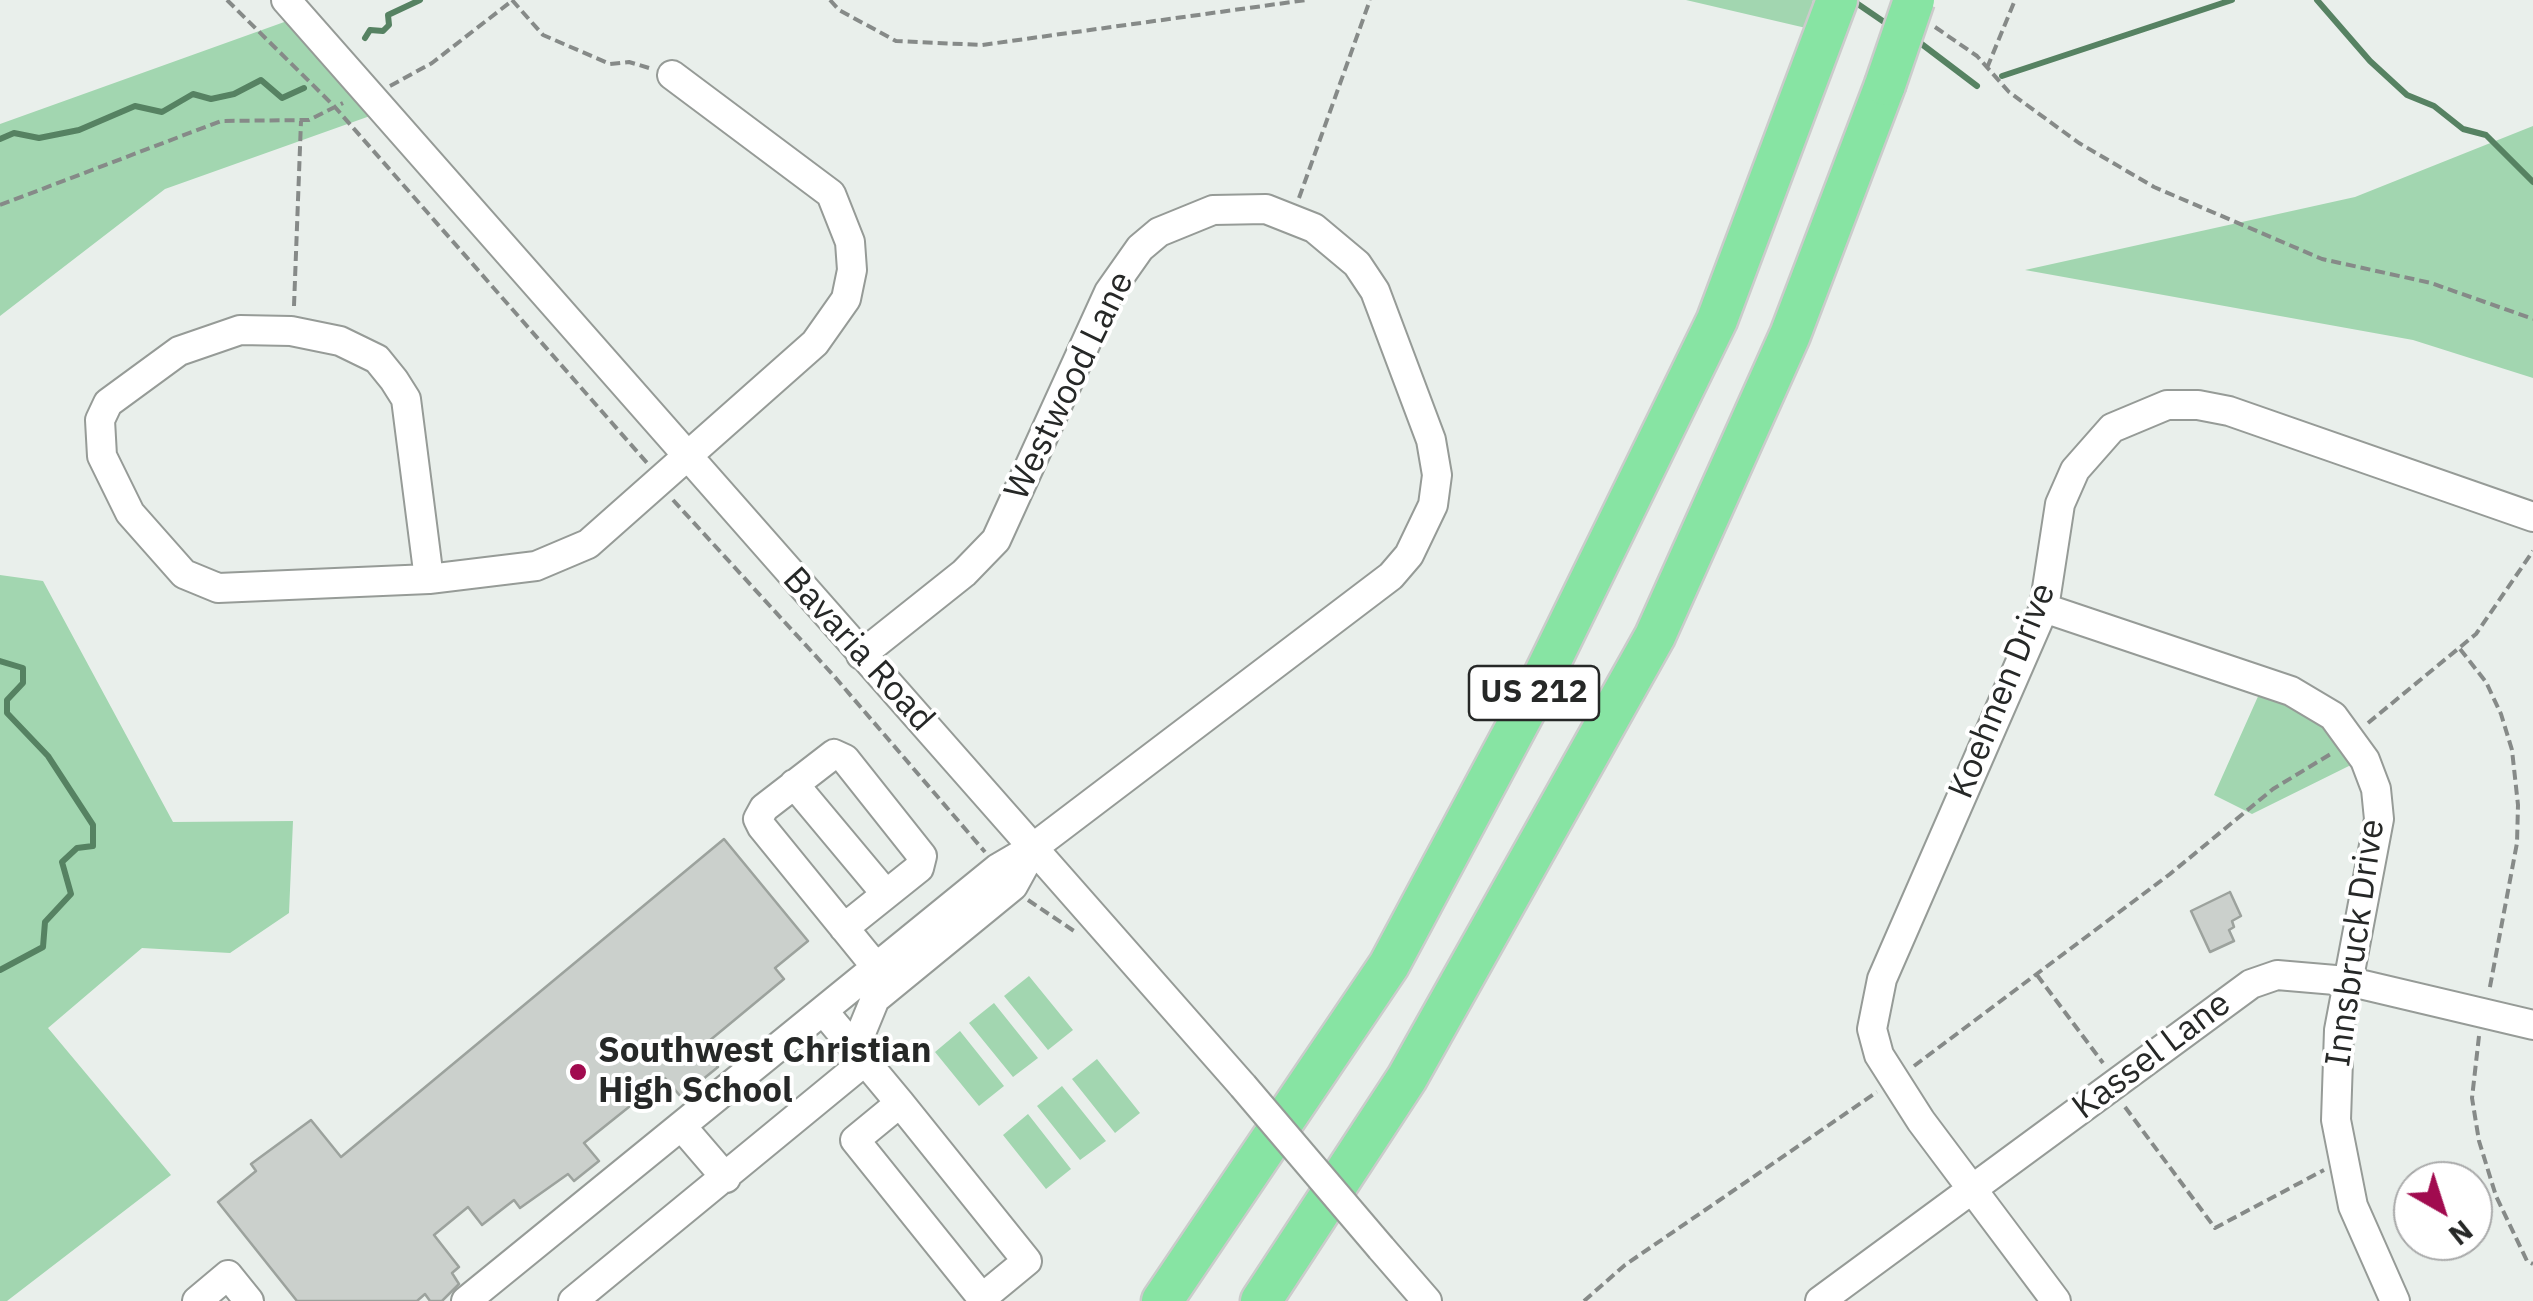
<!DOCTYPE html>
<html>
<head>
<meta charset="utf-8">
<style>
	body { margin:0 }
	#map { position:relative; width:2533px; height:1301px; overflow:hidden; background:#e9efeb; font-family:"IBM Plex Sans",sans-serif }
	canvas { display:block }
	.north { position:absolute; left:2393px; top:1161px; width:100px; height:100px; box-sizing:border-box; background:#fff; border:2px solid #a8a9a9; border-radius:50%; rotate:141deg; font-size:28px; font-weight:700; line-height:40px; text-align:center; color:#262827 }
	.north::after { content:''; display:block; margin:auto; width:35px; height:45px; background:#a10b4f; clip-path:polygon(50% 0,100% 100%,50% 72%,0 100%) }
</style>
</head>
<body>
<div id="map">
<canvas width="2533" height="1301"></canvas>
<div class="north">N</div>
</div>
<script>
const ctx = document.querySelector('canvas').getContext('2d');
ctx.lineJoin = 'round';
function paint(path, color) { ctx.fillStyle = color; ctx.fill(path, 'evenodd'); }
const toPath = rows => new Path2D(rows.map(r => 'M' + r).join(''));
function trace(path, color, width, dash) { ctx.strokeStyle = color; ctx.lineWidth = width; ctx.lineCap = dash ? 'butt' : 'round'; ctx.setLineDash(dash || []); ctx.stroke(path); }
function drawText(font, color, halo, rows, align = 'center') {
  ctx.font = font + ' "IBM Plex Sans",sans-serif'; ctx.lineWidth = 8; ctx.setLineDash([]); ctx.textBaseline = 'middle'; ctx.strokeStyle = halo; ctx.fillStyle = color; for (const [text, x, y, turn = 0] of rows) {
    ctx.save(); ctx.translate(x, y); ctx.rotate((+turn || 0) * Math.PI / 180); ctx.textAlign = isNaN(turn) ? turn : align; if (halo) ctx.strokeText(text, 0, 0); ctx.fillText(text, 0, 0); ctx.restore();
  }
}
const green = toPath([
	[1686,0,1813,0,1806,28],
	[301,16,384,111,165,189,0,316,0,124],
	[2533,126,2533,378,2413,340,2025,270,2355,197],
	[0,575,43,581,173,822,293,821,289,913,230,953,142,948,48,1028,171,1175,7,1301,0,1301],
	[2260,692,2325,723,2361,760,2252,814,2214,795],
	[1029,976,1073,1030,1048,1050,1004,996],
	[994,1003,1038,1058,1013,1077,969,1023],
	[960,1031,1004,1086,979,1106,935,1052],
	[1097,1059,1140,1113,1115,1133,1072,1079],
	[1062,1086,1106,1141,1080,1160,1037,1106],
	[1028,1114,1071,1169,1046,1189,1003,1135]
]);
const stream = toPath([
	[1852,0,1890,26],
	[2317,0,2370,61,2407,95,2434,106,2463,129,2486,135,2533,182],
	[365,38,370,30,383,31,389,25,388,15,420,0],
	[1915,39,1977,86],
	[2002,76,2232,0],
	[0,139,14,133,39,138,79,130,135,106,162,112,193,94,211,99,234,94,261,80,282,98,304,88],
	[0,661,23,668,23,683,7,700,7,713,48,756,93,825,93,846,77,848,62,862,71,894,45,922,43,947,0,970]
]);
const building = toPath([
	[724,839,808,941,775,968,784,979,703,1046,718,1067,681,1097,665,1078,584,1143,599,1161,574,1181,568,1174,520,1208,514,1200,482,1225,468,1207,434,1235,459,1267,452,1273,459,1284,442,1301,430,1301,425,1294,417,1301,297,1301,218,1202,256,1171,251,1164,311,1120,341,1157,724,839],
	[2230,892,2241,916,2232,921,2234,927,2229,930,2234,941,2210,952,2191,911,2230,892]
]);
const path = toPath([
	[227,0,334,106,648,464],
	[512,0,543,35,610,64,629,62,649,68],
	[830,0,839,10,896,41,982,45,1306,0],
	[1935,27,1977,56,2009,92,2079,143,2154,187,2322,259,2431,283,2533,319],
	[1987,68,2015,0],
	[390,86,432,63,513,0],
	[1299,198,1370,0],
	[0,205,221,121,309,120,343,103],
	[294,306,301,121],
	[673,500,834,676,985,852],
	[2460,649,2486,682,2501,714,2512,750,2518,805,2517,843,2489,992],
	[2368,723,2476,634,2533,551],
	[1028,900,1074,931],
	[2037,975,2103,1063],
	[2479,1036,2472,1098,2479,1141,2496,1196,2527,1261,2533,1264],
	[1914,1066,2170,874,2273,789,2334,752],
	[2125,1107,2215,1228,2324,1170],
	[1584,1301,1625,1265,1877,1092]
]);
const minor = toPath([
	[286,0,1243,1086],
	[240,330,291,331,340,341,377,359,394,380,406,399,429,579,218,588,184,574,130,513,102,456,100,420,108,403,179,351,240,330],
	[429,579,536,566,588,544,815,343,846,299,852,270,850,242,831,194,672,75],
	[2044,608,2291,691,2333,716,2365,760,2376,789,2379,819,2339,1030,2336,1120,2353,1206,2395,1301],
	[794,784,886,894],
	[844,928,919,868,922,856,845,759,834,754,764,808,758,819,762,827,863,951,877,968],
	[825,1013,900,1103,1027,1261,982,1298,855,1140,900,1103],
	[854,1050,875,999,1013,886,1034,848],
	[683,1128,726,1178],
	[1381,1248,1427,1301],
	[197,1301,228,1275,249,1301],
	[466,1301,998,868,1034,847,1391,576,1409,555,1433,505,1437,475,1431,440,1375,291,1357,264,1314,228,1266,209,1213,210,1159,232,1140,248,1109,292,996,540,964,573,861,655],
	[573,1301,864,1062],
	[1820,1301,2251,984,2277,975,2347,981,2533,1025],
	[2056,1301,1921,1121,1879,1055,1872,1029,1882,979,2044,608,2060,504,2075,470,2112,428,2167,405,2198,405,2229,411,2533,517]
]);
const highway = toPath([
	[1162,1301,1389,965,1542,679,1717,320,1837,0],
	[1261,1301,1407,1078,1655,636,1790,335,1885,85]
]);
const minorBridge = toPath([
	[1243,1086,1381,1248]
]);
const highwayBridge = toPath([
	[1885,85,1914,0]
]);
const markers = [
	[578,1072,10,"#a10b4f"]
];
const shields = [
	[1534,693,130]
];
const shieldNames = [
	["US 212",1534,693]
];
const streetNames = [
	["Westwood Lane",1070,386,-64],
	["Bavaria Road",858,650,48],
	["Koehnen Drive",2003,691,-68],
	["Innsbruck Drive",2356,943,-82],
	["Kassel Lane",2152,1056,-37]
];
const poiNames = [
	["Southwest Christian",598,1052],
	["High School",598,1092]
];
paint(green, '#a2d6b0');
trace(stream, '#568262', 6);
paint(building, '#cbd0cc');
trace(building, '#9ca29d', 2.5);
trace(minor, '#969b97', 32);
trace(highway, '#cbcbcb', 45);
trace(path, '#868a88', 4, [10, 5]);
trace(minor, '#fff', 28);
trace(highway, '#87e4a3', 40);
trace(minorBridge, '#969b97', 32, []);
trace(highwayBridge, '#cbcbcb', 45, []);
trace(minorBridge, '#fff', 28);
trace(highwayBridge, '#87e4a3', 40);
for (const [x, y, r, color] of markers) { const dot = new Path2D(); dot.arc(x, y, r, 0, 2 * Math.PI); ctx.fillStyle = color; ctx.fill(dot); trace(dot, '#fff', 4); }
for (const [x, y, w] of shields) { const box = new Path2D(); box.roundRect(x - w / 2, y - 27, w, 54, 8); ctx.fillStyle = '#fff'; ctx.fill(box); trace(box, '#262827', 2.5); }
drawText('bold 32px', '#262827', null, shieldNames);
drawText('35px', '#262827', '#fff', streetNames);
drawText('bold 35px', '#262827', '#fff', poiNames, 'left');
</script>
</body>
</html>
